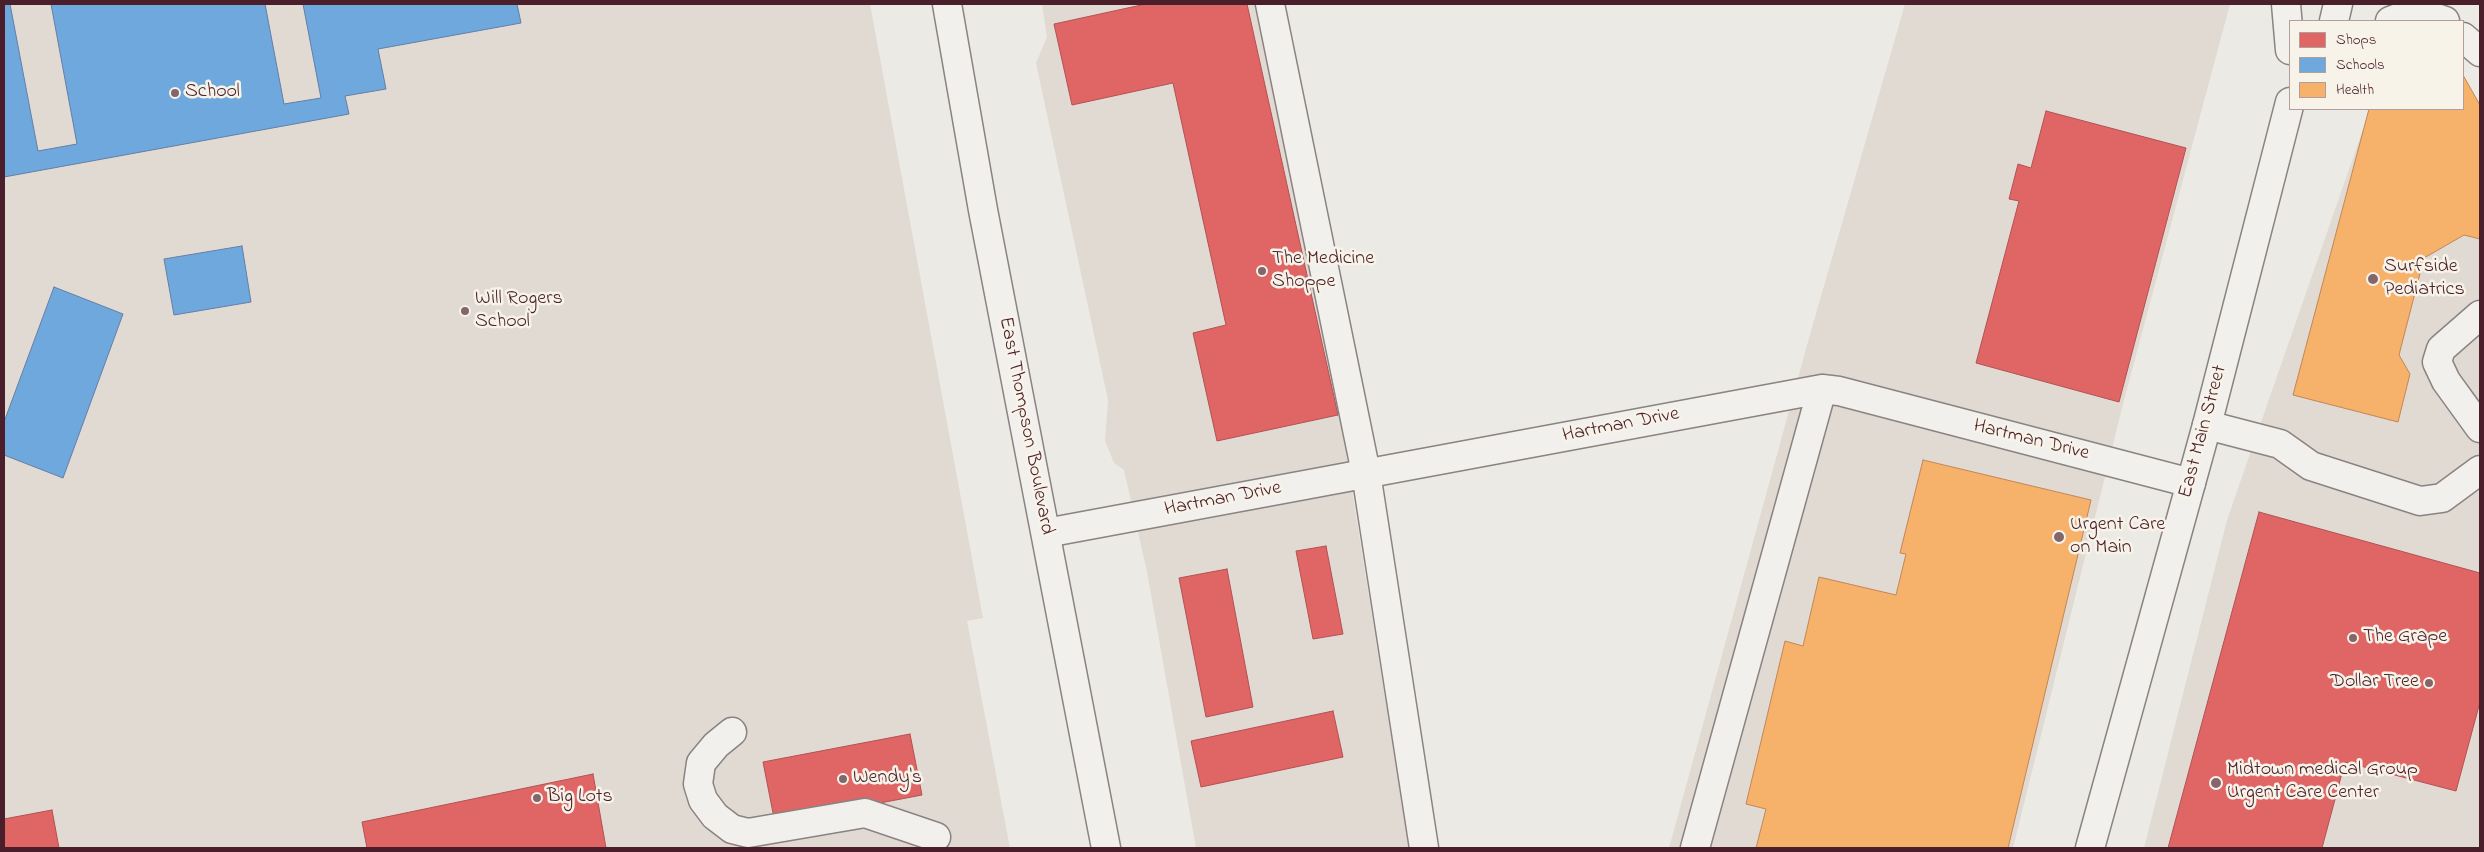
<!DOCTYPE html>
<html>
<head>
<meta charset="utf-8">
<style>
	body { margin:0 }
	#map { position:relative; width:2484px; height:852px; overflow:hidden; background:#eceae4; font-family:"Indie Flower",sans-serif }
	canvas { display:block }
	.frame { position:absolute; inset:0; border:5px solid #4a1f2b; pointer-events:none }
	.legend { position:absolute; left:2289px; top:20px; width:175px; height:90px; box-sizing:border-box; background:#f7f3e8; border:1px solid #b29e9c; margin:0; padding:6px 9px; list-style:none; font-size:15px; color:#4a1f2b }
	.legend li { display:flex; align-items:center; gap:10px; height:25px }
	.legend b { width:25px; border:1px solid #b29e9c }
</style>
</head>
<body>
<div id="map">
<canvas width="2484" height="852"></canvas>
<div class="frame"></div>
<ul class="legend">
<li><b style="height:14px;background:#e06666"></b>Shops</li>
<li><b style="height:14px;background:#6fa8dc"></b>Schools</li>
<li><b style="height:14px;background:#f6b26b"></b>Health</li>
</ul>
</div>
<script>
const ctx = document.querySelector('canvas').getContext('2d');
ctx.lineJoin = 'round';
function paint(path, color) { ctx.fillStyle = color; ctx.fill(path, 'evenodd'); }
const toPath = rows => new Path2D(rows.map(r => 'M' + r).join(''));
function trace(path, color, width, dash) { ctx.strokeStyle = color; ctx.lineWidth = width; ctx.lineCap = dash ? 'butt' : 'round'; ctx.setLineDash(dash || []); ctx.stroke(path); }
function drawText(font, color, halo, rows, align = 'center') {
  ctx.font = font + ' "Indie Flower",sans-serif'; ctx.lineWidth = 5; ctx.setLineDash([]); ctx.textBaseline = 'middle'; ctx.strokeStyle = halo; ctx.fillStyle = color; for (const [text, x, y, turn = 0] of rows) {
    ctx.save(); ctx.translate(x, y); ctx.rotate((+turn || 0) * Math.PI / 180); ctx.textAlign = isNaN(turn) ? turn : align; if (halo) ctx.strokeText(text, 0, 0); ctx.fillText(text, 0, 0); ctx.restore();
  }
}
const built = toPath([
	[4,4,870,4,983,618,967,621,1010,848,4,848],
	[1042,4,1258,4,1340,415,1409,848,1196,848,1147,572,1124,470,1114,463,1105,441,1108,400,1036,63,1047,37],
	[1905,4,2230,4,2123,404,2013,848,1669,848,1809,338],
	[2463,105,2480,130,2480,848,2144,848,2227,520,2370,109,2463,109]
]);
const shops = toPath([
	[1146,4,1247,4,1338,415,1217,441,1193,333,1226,325,1173,83,1072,105,1054,24,1146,4],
	[2046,111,2186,148,2119,402,1976,363,2019,201,2009,199,2018,164,2031,168,2046,111],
	[2259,512,2480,573,2480,702,2456,791,2345,762,2322,848,2168,848,2259,512],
	[1326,546,1343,634,1313,639,1296,551,1326,546],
	[1227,569,1253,707,1206,717,1179,578,1227,569],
	[1333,711,1343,757,1201,787,1191,741,1333,711],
	[910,734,922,795,775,823,763,762,910,734],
	[593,774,606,848,367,848,362,822,593,774],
	[52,810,59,848,4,848,4,819,52,810]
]);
const schools = toPath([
	[4,4,10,4,38,151,77,144,51,4,265,4,284,104,321,98,303,4,517,4,521,23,378,49,386,89,345,96,349,114,4,177,4,4],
	[242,246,251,302,174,315,164,259,242,246],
	[54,287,123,314,63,478,4,455,4,422,54,287]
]);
const health = toPath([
	[2463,75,2480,105,2480,239,2464,235,2424,258,2399,355,2410,374,2398,422,2293,395,2369,109,2463,109,2463,75],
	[1923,460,2091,500,2008,848,1756,848,1766,809,1746,804,1785,641,1803,646,1819,577,1896,595,1906,554,1900,553,1923,460]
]);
const minor = toPath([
	[1270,4,1366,473,1424,848],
	[2480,315,2441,349,2437,362,2446,381,2480,428],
	[2207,425,2280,444,2311,466,2420,501,2442,498,2480,470],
	[1046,533,1822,389,1839,391,2191,483],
	[732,732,716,745,701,763,698,784,703,800,715,816,732,829,748,833,865,813,936,837],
	[1695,848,1822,389]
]);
const major = toPath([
	[947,4,983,210,1106,848],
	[2286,4,2290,50],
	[2334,21,2338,4],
	[2390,21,2403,16,2425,14,2445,21],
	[2463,37,2480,52],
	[2090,848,2207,425,2290,102]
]);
const markers = [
	[175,93,5,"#83666c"],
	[1262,271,5,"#83666c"],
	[2373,279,6,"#83666c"],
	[465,311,5,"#83666c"],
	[2059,537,6,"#83666c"],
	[2353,638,5,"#83666c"],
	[2429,683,5,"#83666c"],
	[843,779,5,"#83666c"],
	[2216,783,6,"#83666c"],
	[537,798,5,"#83666c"]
];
const poiNames = [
	["School",185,93],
	["The Medicine",1272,260],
	["Shoppe",1272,283],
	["Surfside",2384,268],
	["Pediatrics",2384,291],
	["Will Rogers",475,300],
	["School",475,323],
	["Urgent Care",2070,526],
	["on Main",2070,549],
	["The Grape",2363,638],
	["Dollar Tree",2419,683,"right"],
	["Midtown medical Group",2227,771],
	["Urgent Care Center",2227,794],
	["Wendy's",853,779],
	["Big Lots",547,798]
];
const streetNames = [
	["East Thompson Boulevard",1025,426,79],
	["Hartman Drive",1621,426,-11],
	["East Main Street",2204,432,-75],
	["Hartman Drive",2031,441,14],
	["Hartman Drive",1223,500,-11]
];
paint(built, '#e1dad3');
paint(shops, '#e06666');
trace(shops, '#b35154', 1);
paint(schools, '#6fa8dc');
trace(schools, '#647fa7', 1);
paint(health, '#f6b26b');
trace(health, '#c28658', 1);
trace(minor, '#8b8282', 31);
trace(major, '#8b8282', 31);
trace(minor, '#f1f0ec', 28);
trace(major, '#f1f0ec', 28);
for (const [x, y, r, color] of markers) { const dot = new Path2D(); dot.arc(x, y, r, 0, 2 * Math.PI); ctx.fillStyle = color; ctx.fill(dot); trace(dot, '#f7f3e8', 2); }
drawText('20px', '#4a1f2b', '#f7f3e8', poiNames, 'left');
drawText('20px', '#4a1f2b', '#f7f3e8', streetNames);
</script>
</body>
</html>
